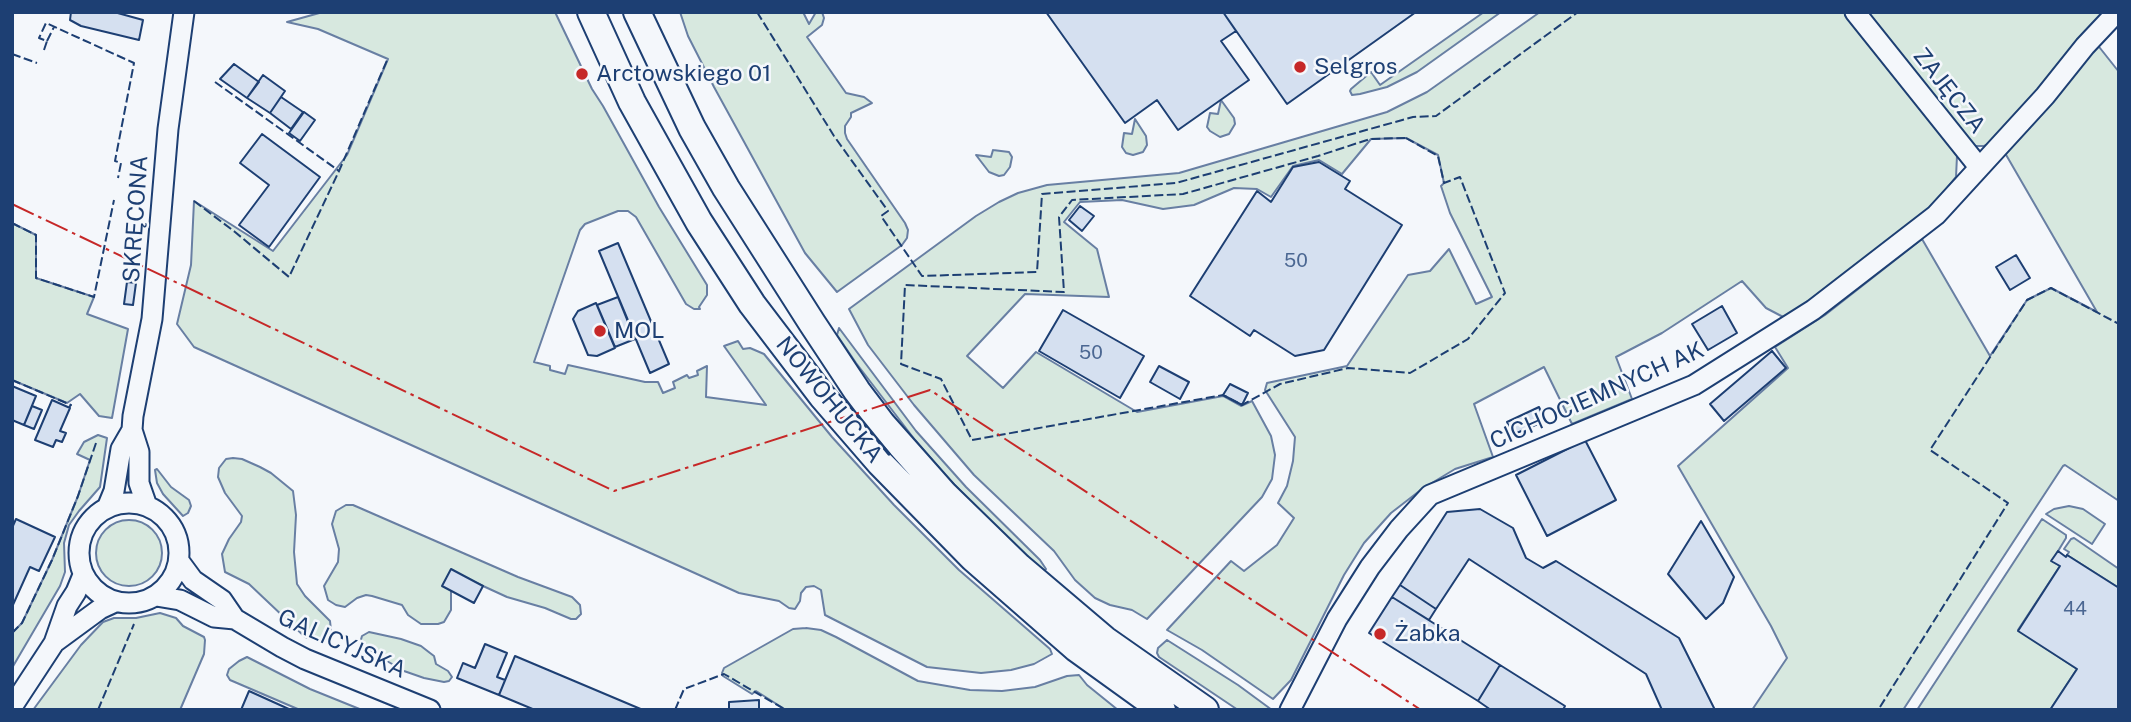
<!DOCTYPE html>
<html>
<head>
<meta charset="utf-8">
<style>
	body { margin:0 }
	#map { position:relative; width:2131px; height:722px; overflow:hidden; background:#f4f7fb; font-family:"Public Sans",sans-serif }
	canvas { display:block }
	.frame { position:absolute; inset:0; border:14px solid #1d3f73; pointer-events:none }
</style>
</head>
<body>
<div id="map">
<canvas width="2131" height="722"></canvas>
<div class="frame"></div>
</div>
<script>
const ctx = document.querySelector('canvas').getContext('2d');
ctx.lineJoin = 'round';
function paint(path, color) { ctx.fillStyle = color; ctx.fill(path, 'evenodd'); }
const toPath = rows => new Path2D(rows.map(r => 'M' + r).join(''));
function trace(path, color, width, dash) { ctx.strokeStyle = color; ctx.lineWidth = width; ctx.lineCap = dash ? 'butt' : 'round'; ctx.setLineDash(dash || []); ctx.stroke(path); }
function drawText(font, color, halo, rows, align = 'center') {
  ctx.font = font + ' "Public Sans",sans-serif'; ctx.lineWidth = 5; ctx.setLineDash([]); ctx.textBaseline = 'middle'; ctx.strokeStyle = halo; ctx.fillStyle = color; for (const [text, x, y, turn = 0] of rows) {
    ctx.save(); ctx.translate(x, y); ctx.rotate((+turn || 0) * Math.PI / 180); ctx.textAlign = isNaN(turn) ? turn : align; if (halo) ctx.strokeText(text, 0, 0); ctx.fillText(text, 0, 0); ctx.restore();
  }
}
const green = toPath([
	[323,12,555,12,592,89,603,106,659,207,707,285,707,295,699,307,700,309,694,309,686,304,636,217,628,211,618,211,585,224,580,230,534,362,550,366,550,370,565,374,568,365,645,382,658,382,663,393,675,388,673,382,687,375,689,378,698,375,697,371,707,366,706,397,766,405,724,346,738,341,743,349,750,348,764,354,832,437,894,505,959,570,1050,649,1052,654,1034,664,1011,670,981,673,927,667,825,615,821,590,814,586,806,587,801,593,800,601,795,609,789,608,779,601,739,593,194,347,177,324,191,265,194,201,273,251,347,155,388,59,318,29,287,22,323,12],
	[680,12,803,12,809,24,816,12,822,12,824,18,822,25,807,37,846,93,864,97,872,103,851,113,851,117,845,126,845,133,847,139,905,223,908,230,907,238,902,245,837,292,805,253,714,87,688,36,680,12],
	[1484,12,1501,12,1417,72,1387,87,1360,94,1352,95,1350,91,1351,89,1371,72,1380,85,1484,12],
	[1540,12,1850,12,1957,156,1956,177,1929,210,1787,319,1766,308,1742,281,1662,333,1616,357,1632,399,1572,424,1544,367,1474,404,1493,457,1455,469,1422,489,1391,513,1364,543,1344,575,1291,680,1273,699,1202,650,1167,630,1231,561,1244,571,1277,545,1294,518,1278,503,1287,486,1293,461,1295,437,1265,390,1267,383,1347,366,1408,275,1430,271,1449,249,1476,304,1492,297,1450,213,1441,186,1444,183,1438,155,1406,138,1371,139,1342,174,1319,160,1293,166,1271,197,1257,189,1234,188,1194,205,1163,209,1122,200,1080,202,1064,222,1097,249,1109,297,1025,294,967,356,1003,388,1036,352,1137,412,1223,396,1241,406,1252,401,1271,436,1275,455,1272,479,1262,497,1147,619,1132,610,1110,605,1095,598,1075,580,1054,551,974,475,914,405,868,345,849,309,976,216,999,202,1018,193,1047,185,1179,173,1387,112,1427,92,1540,12],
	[1864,12,2107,12,1993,142,1984,146,1974,146,1864,12],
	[2096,43,2119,72,2119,501,2065,465,2063,466,1903,710,1752,710,1787,658,1771,626,1678,466,1788,368,1775,347,1825,315,1922,239,1990,356,2027,300,2051,288,2097,312,2005,153,2096,43],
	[1221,100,1234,118,1235,124,1229,134,1220,137,1210,131,1207,127,1210,113,1218,114,1221,100],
	[1135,119,1146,136,1147,145,1143,152,1133,155,1126,153,1122,147,1124,133,1132,134,1135,119],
	[993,150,1009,152,1012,157,1010,167,1004,175,999,176,989,172,976,155,991,157,993,150],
	[12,223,36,235,36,278,94,297,87,314,128,329,112,418,99,416,80,394,67,403,12,380,12,223],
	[839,328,916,431,966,487,1040,560,1046,569,1043,572,1003,535,946,476,915,440,856,363,837,335,839,328],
	[98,435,107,438,100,487,79,511,69,525,64,543,65,572,60,586,12,668,12,633,22,623,52,560,78,496,90,460,77,454,84,442,98,435],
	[233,458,242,459,260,467,271,473,293,491,296,515,294,552,297,584,305,596,330,621,331,630,329,635,323,638,315,640,305,637,249,584,225,572,222,554,229,539,241,522,242,516,225,493,218,477,219,468,226,459,233,458],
	[155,470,157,469,171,487,189,500,191,506,188,513,183,516,163,494,157,483,155,470],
	[346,505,353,505,518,577,572,597,580,605,581,614,576,619,571,619,545,608,507,597,470,580,451,588,451,610,444,622,438,624,421,624,408,615,402,605,372,596,366,595,357,598,345,607,336,605,328,600,324,586,338,562,339,549,332,524,336,511,346,505],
	[2069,506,2083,509,2105,524,2092,544,2046,514,2054,509,2069,506],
	[2042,519,2066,535,2066,538,2052,561,2060,566,2018,630,2077,669,2050,710,1917,710,2042,519],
	'96 553a33 33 0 1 1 66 0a33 33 0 1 1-66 0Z',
	[2074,538,2119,569,2119,588,2067,555,2069,552,2064,549,2071,539,2074,538],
	[160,613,176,618,183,626,204,637,205,640,204,654,180,710,33,710,81,645,103,622,114,618,136,618,160,613],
	[806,628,821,630,836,637,918,681,970,690,1002,691,1035,687,1067,676,1079,675,1087,685,1118,710,786,710,756,691,752,694,723,676,722,673,724,668,793,629,806,628],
	[369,632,401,639,421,646,430,653,434,656,436,664,448,671,452,677,449,681,444,682,424,678,404,671,363,647,360,643,362,636,369,632],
	[1167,640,1238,685,1272,710,1238,710,1159,657,1157,653,1158,648,1167,640],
	[247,657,310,689,362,710,300,710,230,680,227,675,229,669,239,661,247,657]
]);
const building = toPath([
	[71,12,114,12,143,20,139,40,81,26,70,20,71,12],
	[1046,12,1223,12,1236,31,1221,41,1249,80,1178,130,1157,100,1125,123,1046,12],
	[1223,12,1416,12,1287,104,1223,12],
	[234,64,259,82,247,98,220,79,234,64],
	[263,75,285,91,270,113,247,98,263,75],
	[281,97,303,112,291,129,270,113,281,97],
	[304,112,315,120,300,141,289,133,304,112],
	[262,134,320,177,269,247,239,225,269,185,240,163,262,134],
	[1319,162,1350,181,1345,189,1402,225,1324,350,1295,356,1254,330,1250,336,1190,296,1257,191,1271,202,1293,167,1319,162],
	[1080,206,1094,216,1082,231,1069,220,1080,206],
	[618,243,669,364,650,373,599,251,618,243],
	[2016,255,2030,278,2010,290,1996,267,2016,255],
	[127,282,136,283,133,305,124,304,127,282],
	[618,297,635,339,615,347,597,305,618,297],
	[596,303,615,348,597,356,588,355,573,319,578,311,596,303],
	[1722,306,1737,333,1708,350,1692,324,1722,306],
	[1063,310,1144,356,1120,398,1039,351,1063,310],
	[1772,351,1786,368,1724,421,1710,404,1772,351],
	[1159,366,1189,382,1180,399,1150,382,1159,366],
	[1230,384,1248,393,1242,405,1223,395,1230,384],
	[12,386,36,396,24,425,12,420,12,386],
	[52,400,70,408,60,431,66,433,62,442,56,440,53,447,35,440,52,400],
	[32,406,42,410,34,429,24,425,32,406],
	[1539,407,1545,421,1512,435,1507,422,1539,407],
	[1585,440,1616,500,1547,536,1516,475,1585,440],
	[1480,509,1513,528,1526,558,1543,568,1556,561,1679,638,1715,710,1662,710,1646,674,1469,559,1436,609,1400,585,1447,512,1480,509],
	[16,519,55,537,39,571,30,567,12,607,12,528,16,519],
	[1701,521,1734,577,1723,603,1706,619,1668,574,1701,521],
	[2058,551,2066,557,2067,555,2119,588,2119,710,2050,710,2077,669,2018,631,2060,566,2051,561,2058,551],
	[451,569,483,586,474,603,442,586,451,569],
	[1400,585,1436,609,1429,620,1392,597,1400,585],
	[1392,597,1500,665,1478,701,1369,633,1392,597],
	[485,644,507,653,497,677,505,680,499,695,457,678,463,663,475,668,485,644],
	[515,656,643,710,535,710,499,695,515,656],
	[1500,665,1565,706,1563,710,1491,710,1478,701,1500,665],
	[249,691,291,710,241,710,249,691],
	[759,700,759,709,775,710,729,710,729,702,759,700]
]);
const street = toPath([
	[1855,12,1979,167],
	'79 553a50 50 0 1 1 100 0a50 50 0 1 1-100 0Z',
	[147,506,139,483,139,452,132,430,133,416,152,319,168,129,184,12],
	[107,508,114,491,121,449,132,430],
	[179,561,193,580,222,600,235,619,282,647,305,659,430,710],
	[156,596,180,600,214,617,235,619],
	[55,642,100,609,115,602],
	[12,707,54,643,67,606,76,592,83,575],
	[1290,710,1337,619,1370,567,1399,529,1430,495,1694,385,1813,310,1936,215,2045,96,2085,46,2117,12]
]);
const secondary = toPath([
	[591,12,632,102,699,222,752,304,822,396,880,463,973,558,1076,648,1162,710],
	[637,12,692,128,726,188,812,323,857,391,882,424,944,494,1019,567,1105,640,1205,710]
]);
const fence = toPath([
	[757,12,834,136,888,211,881,216,922,276,1037,272,1042,194,1176,183,1413,117,1436,116,1578,12],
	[47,41,54,27],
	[44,50,47,41,39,38,46,23,134,63,115,161,121,163,118,178],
	[12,54,37,63],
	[215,82,339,171],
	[1406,138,1438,156,1444,183,1460,177,1505,293,1468,339,1410,373,1348,368,1280,384,1242,405,1223,395,972,440,941,379,901,364,905,285,1064,292,1059,217,1072,200,1183,194,1318,156,1370,139,1406,138],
	[194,201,235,232,289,277,339,171,388,58],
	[12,223,36,235,36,278,94,297,114,200],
	[12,380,71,405,69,407],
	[12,633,22,623,52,560,78,496,96,443],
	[1880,707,2008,503,1930,450,2027,300,2051,288,2119,324],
	[98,710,134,624],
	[675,710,684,689,724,674,786,710]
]);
const wall = toPath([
	[858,416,889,454]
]);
const power = toPath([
	[12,204,614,491,930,390,1421,710]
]);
const markers = [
	[1300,67,7,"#c62828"],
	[582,74,7,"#c62828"],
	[600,331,7,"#c62828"],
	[1380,634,7,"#c62828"]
];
const numberNames = [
	["50",1296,261],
	["50",1091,353],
	["44",2075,609]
];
const poiNames = [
	["Selgros",1314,67],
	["Arctowskiego 01",596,74],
	["MOL",614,331],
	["Żabka",1394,634]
];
const streetNames = [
	["ZAJĘCZA",1949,91,52],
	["SKRĘCONA",136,219,-86],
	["CICHOCIEMNYCH AK",1597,396,-24],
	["NOWOHUCKA",829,400,51],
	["GALICYJSKA",342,644,24]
];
paint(green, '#d7e8df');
trace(green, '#687fa3', 2);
paint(building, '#d5e0f0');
trace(building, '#1d3f73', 2);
trace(street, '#1d3f73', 23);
trace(secondary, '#1d3f73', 30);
trace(street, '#f4f7fb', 19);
trace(secondary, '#f4f7fb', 26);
trace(fence, '#1d3f73', 2, [9, 3.5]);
trace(wall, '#1d3f73', 3.5);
trace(power, '#c62828', 2, [24, 5, 3.5, 5]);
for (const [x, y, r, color] of markers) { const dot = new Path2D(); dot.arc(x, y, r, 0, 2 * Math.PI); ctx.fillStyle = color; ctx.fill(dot); trace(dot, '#f4f7fb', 2.5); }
drawText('19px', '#4b6792', null, numberNames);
drawText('23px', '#1d3f73', '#f4f7fb', poiNames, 'left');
drawText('23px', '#1d3f73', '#f4f7fb', streetNames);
</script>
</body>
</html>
